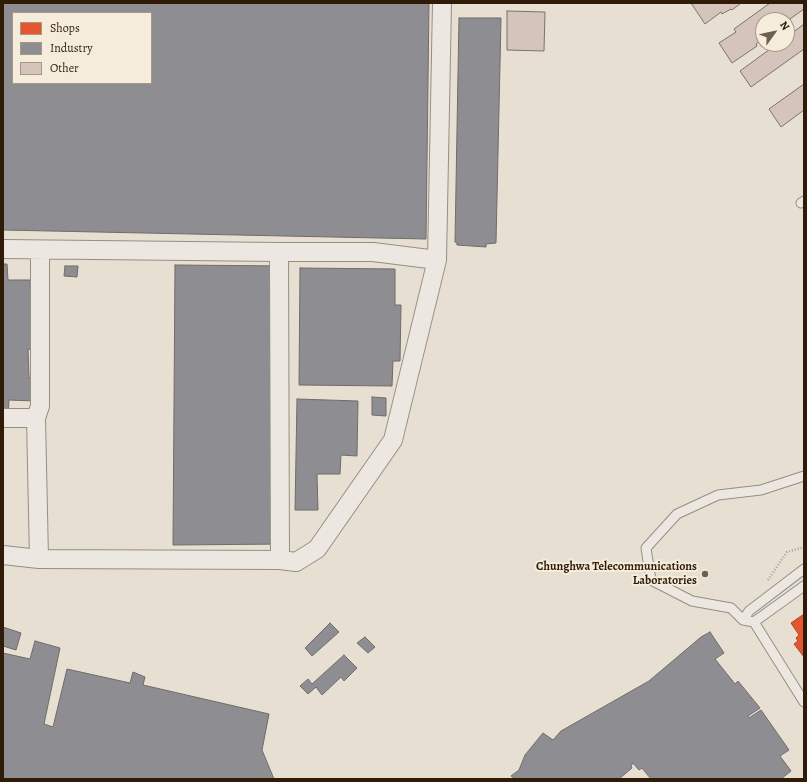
<!DOCTYPE html>
<html>
<head>
<meta charset="utf-8">
<style>
	body { margin:0 }
	#map { position:relative; width:807px; height:782px; overflow:hidden; background:#e7dfd1; font-family:Alegreya,serif }
	canvas { display:block }
	.frame { position:absolute; inset:0; border:4px solid #2f1b08; pointer-events:none }
	.legend { position:absolute; left:12px; top:12px; width:140px; height:72px; box-sizing:border-box; background:#f5ecdc; border:1px solid #a69887; margin:0; padding:5px 7px; list-style:none; font-size:12px; color:#2f1b08 }
	.legend li { display:flex; align-items:center; gap:8px; height:20px }
	.legend b { width:20px; border:1px solid #a69887 }
	.north { position:absolute; left:755px; top:12px; width:40px; height:40px; box-sizing:border-box; background:#f5ecdc; border:1px solid #a69887; border-radius:50%; rotate:57deg; font-size:11px; font-weight:700; line-height:16px; text-align:center; color:#2f1b08 }
	.north::after { content:''; display:block; margin:auto; width:14px; height:18px; background:#6f604e; clip-path:polygon(50% 0,100% 100%,50% 72%,0 100%) }
</style>
</head>
<body>
<div id="map">
<canvas width="807" height="782"></canvas>
<div class="frame"></div>
<ul class="legend">
<li><b style="height:11px;background:#e4572e"></b>Shops</li>
<li><b style="height:11px;background:#8d8d92"></b>Industry</li>
<li><b style="height:11px;background:#d5c4bc"></b>Other</li>
</ul>
<div class="north">N</div>
</div>
<script>
const ctx = document.querySelector('canvas').getContext('2d');
ctx.lineJoin = 'round';
function paint(path, color) { ctx.fillStyle = color; ctx.fill(path, 'evenodd'); }
const toPath = rows => new Path2D(rows.map(r => 'M' + r).join(''));
function trace(path, color, width, dash) { ctx.strokeStyle = color; ctx.lineWidth = width; ctx.lineCap = dash ? 'butt' : 'round'; ctx.setLineDash(dash || []); ctx.stroke(path); }
function drawText(font, color, halo, rows, align = 'center') {
  ctx.font = font + ' Alegreya,serif'; ctx.lineWidth = 4; ctx.setLineDash([]); ctx.textBaseline = 'middle'; ctx.strokeStyle = halo; ctx.fillStyle = color; for (const [text, x, y, turn = 0] of rows) {
    ctx.save(); ctx.translate(x, y); ctx.rotate((+turn || 0) * Math.PI / 180); ctx.textAlign = isNaN(turn) ? turn : align; if (halo) ctx.strokeText(text, 0, 0); ctx.fillText(text, 0, 0); ctx.restore();
  }
}
const shops = toPath([
	[804,614,804,657,794,644,798,641,796,638,799,635,791,623,804,614]
]);
const industry = toPath([
	[3,3,429,3,426,239,3,230,3,3],
	[13,13,151,13,151,83,13,83,13,13],
	[459,18,501,18,496,243,486,244,486,247,457,245,457,243,455,242,459,18],
	[3,264,7,264,8,280,30,280,31,297,34,298,33,350,28,349,29,378,34,378,34,401,9,400,8,419,3,419,3,264],
	[175,265,285,266,284,544,173,545,175,265],
	[65,266,78,266,77,277,64,276,65,266],
	[300,268,395,269,395,305,401,305,400,361,393,361,392,386,299,385,300,268],
	[372,397,386,398,386,416,372,415,372,397],
	[297,399,358,401,357,456,341,455,340,474,317,474,318,510,295,510,297,399],
	[330,623,339,632,312,656,305,648,330,623],
	[3,627,21,633,16,650,3,646,3,627],
	[710,632,724,653,715,659,735,684,738,681,760,708,748,716,749,718,761,710,789,750,780,756,791,771,781,779,651,779,642,768,639,770,633,763,631,766,632,768,619,779,516,779,511,776,519,770,525,755,543,733,553,740,561,731,649,681,701,637,710,632],
	[365,637,375,647,368,653,357,643,365,637],
	[35,641,60,648,44,724,53,727,67,669,130,683,133,672,145,677,143,685,269,714,262,750,274,779,3,779,3,653,30,659,35,641],
	[344,655,357,668,344,681,341,677,322,695,316,687,308,694,300,686,308,679,312,684,344,655]
]);
const building = toPath([
	[691,3,741,3,732,10,731,9,722,14,721,12,705,24,691,3],
	[770,3,804,3,804,9,787,21,787,20,763,20,763,39,756,44,757,46,732,63,719,43,736,32,734,29,770,3],
	[507,11,545,12,544,51,507,50,507,11],
	[804,24,804,49,751,87,740,71,777,44,787,44,787,37,804,24],
	[804,84,804,110,781,127,769,109,804,84]
]);
const path = toPath([
	[768,580,787,552,804,547]
]);
const service = toPath([
	[801,203,804,201],
	[804,476,761,490,718,495,677,514,646,548,651,580,692,601,731,608,743,620,754,622,804,702],
	[743,620,749,611,804,569],
	[754,622,804,586]
]);
const minor = toPath([
	[3,249,279,252,373,252,437,260],
	[279,252,280,560],
	[3,418,36,418],
	[3,555,39,559,280,560,296,562,317,549,393,440,437,260,442,3],
	[39,559,36,418,40,406,40,250]
]);
const markers = [
	[705,574,4,"#6f604e"]
];
const poiNames = [
	["Chunghwa Telecommunications",697,567],
	["Laboratories",697,581]
];
paint(shops, '#e4572e');
trace(shops, '#ae4523', 1);
paint(industry, '#8d8d92');
trace(industry, '#716b69', 1);
paint(building, '#d5c4bc');
trace(building, '#7b736a', 1);
trace(service, '#958e84', 11);
trace(minor, '#958e84', 20);
trace(path, '#a7a29b', 2.5, [1, 2]);
trace(service, '#ece8e1', 9);
trace(minor, '#ece8e1', 18);
for (const [x, y, r, color] of markers) { const dot = new Path2D(); dot.arc(x, y, r, 0, 2 * Math.PI); ctx.fillStyle = color; ctx.fill(dot); trace(dot, '#f5ecdc', 1.5); }
drawText('bold 12px', '#2f1b08', '#f5ecdc', poiNames, 'right');
</script>
</body>
</html>
